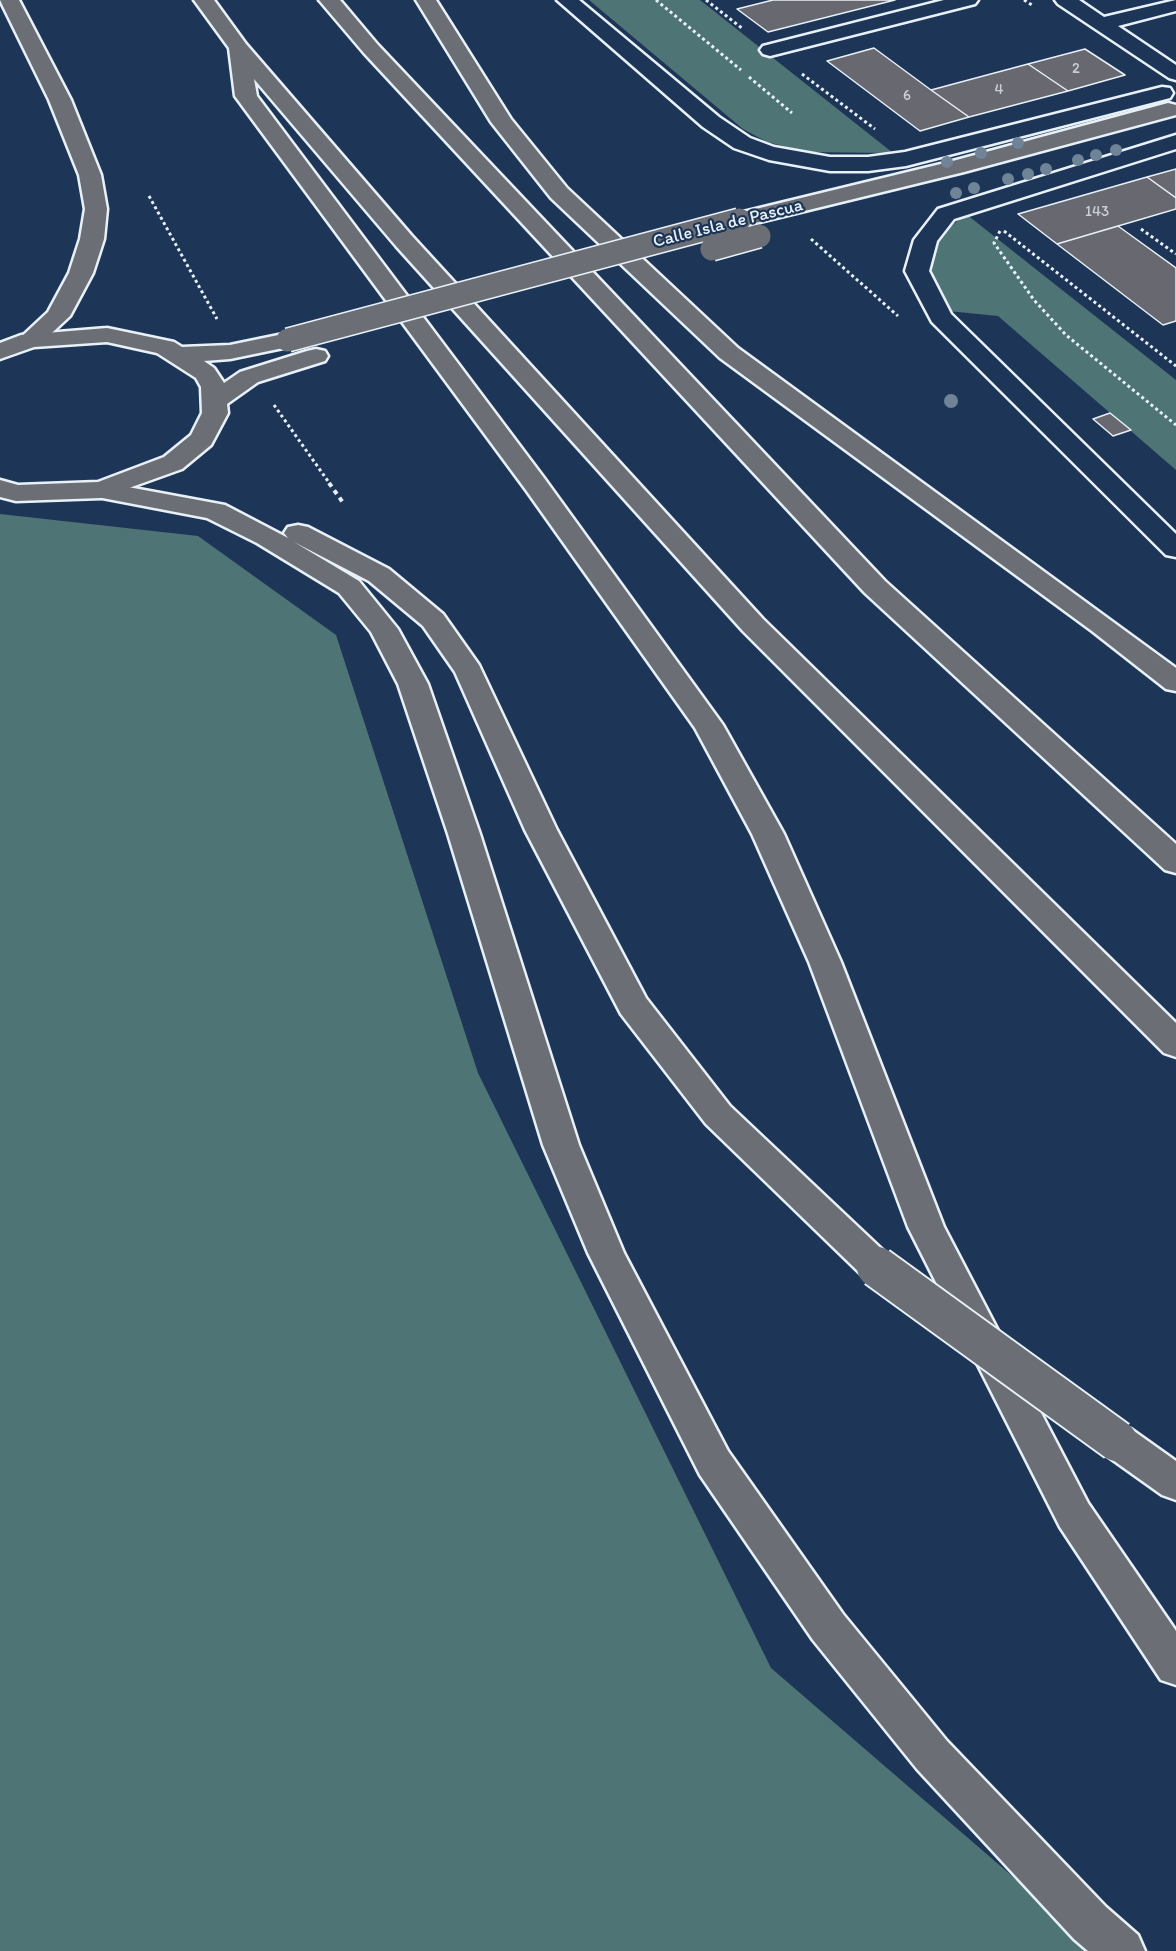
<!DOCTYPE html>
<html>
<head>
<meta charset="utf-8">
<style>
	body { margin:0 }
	canvas { display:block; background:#1d3557 }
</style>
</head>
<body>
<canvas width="1176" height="1951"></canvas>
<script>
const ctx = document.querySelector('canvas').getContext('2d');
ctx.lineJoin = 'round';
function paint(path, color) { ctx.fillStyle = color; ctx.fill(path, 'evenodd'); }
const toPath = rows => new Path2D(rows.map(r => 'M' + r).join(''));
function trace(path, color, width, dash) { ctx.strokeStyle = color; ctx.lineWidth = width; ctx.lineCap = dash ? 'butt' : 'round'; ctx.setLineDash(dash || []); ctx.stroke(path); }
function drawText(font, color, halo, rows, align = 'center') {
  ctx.font = font + ' Itim,sans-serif'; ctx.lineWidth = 4.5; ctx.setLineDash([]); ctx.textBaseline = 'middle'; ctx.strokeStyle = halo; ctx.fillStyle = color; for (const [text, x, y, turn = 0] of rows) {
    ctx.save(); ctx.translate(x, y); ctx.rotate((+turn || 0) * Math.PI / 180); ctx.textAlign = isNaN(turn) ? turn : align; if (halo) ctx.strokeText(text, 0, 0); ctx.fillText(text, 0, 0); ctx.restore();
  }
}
const green = toPath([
	[589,0,700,0,893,153,808,152,767,142,743,129],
	[966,214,1176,380,1176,470,998,316,948,311,933,288,931,258,941,234],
	[0,514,198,536,336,635,478,1073,771,1668,1099,1951,0,1951]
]);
const building = toPath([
	[773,0,895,0,768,32,737,9,773,0],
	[874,48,931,90,969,117,920,131,827,61,874,48],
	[1085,49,1125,75,1068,91,1028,64,1085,49],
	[1028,64,1068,91,969,117,931,90,1028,64],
	[1176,169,1176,198,1147,177,1176,169],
	[1147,177,1176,198,1176,209,1057,244,1018,214,1147,177],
	[1118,226,1176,268,1176,321,1163,325,1057,244,1118,226],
	[1110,413,1131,430,1113,436,1093,419,1110,413]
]);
const pathFar1 = toPath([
	[656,0,741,70],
	[706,0,743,29],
	[1024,0,1032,5],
	[802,74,875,129],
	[749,77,792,113],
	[149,196,217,319],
	[1141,229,1176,254],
	[1000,231,994,243,1034,300,1066,335,1176,425],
	[1004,231,1176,366],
	[811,239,898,316],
	[274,405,330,484]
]);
const path = toPath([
	[329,483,344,504]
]);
const minor = toPath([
	[557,0,579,0,719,117,750,138,774,147,830,157,868,157,905,152,1162,87,1170,88,1173,93,1170,98,906,166,868,171,830,171,769,160,734,148,703,127,557,0],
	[944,0,978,0,975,4,770,56,763,54,760,50,763,46,944,0],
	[1055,0,1079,0,1104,17,1176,0,1176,11,1118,26,1176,65,1176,80,1169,78,1058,4,1055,0],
	[1176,135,1176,149,954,219,937,241,929,271,951,314,1176,534,1176,557,1166,555,932,322,905,271,914,240,938,209,1176,135]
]);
const major = toPath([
	[1168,103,1176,105,1176,115,964,172,739,227,731,225,727,220,731,215,949,162,1168,103],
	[107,328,174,342,182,347,230,345,288,333,297,335,300,340,297,345,288,347,230,359,204,361,214,368,224,383,240,372,307,351,316,349,325,351,328,356,325,361,258,382,227,404,228,413,211,445,182,469,101,498,16,501,0,497,0,480,18,485,98,482,164,457,191,435,202,413,201,387,196,378,157,353,107,342,34,347,0,359,0,343,21,335,107,328]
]);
const highway = toPath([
	[0,0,19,0,71,100,101,175,107,209,104,239,93,273,70,316,39,345,30,347,21,345,18,340,48,312,69,273,80,239,85,209,79,175,49,100,0,0],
	[194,0,214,0,246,44,412,236,763,619,1176,1023,1176,1057,1164,1053,743,631,396,246,254,79,257,96,544,478,723,725,784,834,841,962,944,1227,1088,1503,1176,1631,1176,1685,1161,1680,1060,1527,908,1227,809,962,752,834,695,728,526,490,235,96,229,48,194,0],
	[319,0,340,0,378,45,885,581,1176,844,1176,873,1165,870,865,593,364,53,319,0],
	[416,0,436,0,511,119,567,188,738,348,1176,668,1176,691,1166,689,1092,631,720,358,551,198,491,122,416,0],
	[101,482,225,505,288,538,284,533,288,527,298,525,308,527,389,569,443,614,479,665,557,830,646,998,730,1106,890,1257,895,1267,890,1277,877,1282,864,1277,706,1124,621,1014,525,830,455,672,423,626,369,581,294,542,359,581,398,629,428,684,480,834,579,1145,624,1253,728,1451,843,1614,947,1741,1106,1907,1138,1935,1145,1951,1088,1951,1074,1939,917,1769,813,1640,700,1475,588,1253,543,1145,448,834,398,684,371,632,339,593,257,543,207,518,92,496,88,490,92,484,101,482],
	[1117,1424,1131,1429,1176,1461,1176,1500,1162,1495,1103,1453,1097,1441,1103,1429,1117,1424]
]);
const majorBridge = toPath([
	[712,249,759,236],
	[288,340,739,220]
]);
const highwayBridge = toPath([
	[877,1267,1117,1441]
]);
const trees = [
	[1018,143,6],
	[1116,150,6],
	[981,153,6],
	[1096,155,6],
	[1078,160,6],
	[947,162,6],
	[1046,169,6],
	[1028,174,6],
	[1008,179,6],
	[974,188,6],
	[956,193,6],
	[951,401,7]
];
const farNumbernames = [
	["2",1076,69],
	["4",999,90],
	["6",907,96],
	["143",1097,212]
];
const farStreetnames = [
	["Calle Isla de Pascua",728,224,-14]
];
paint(green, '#4f7475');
paint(building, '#686871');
trace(building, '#e8f1f8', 1.5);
trace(minor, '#e8f1f8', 5);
trace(major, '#e8f1f8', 5);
trace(highway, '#e8f1f8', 5);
trace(pathFar1, '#e8f1f8', 3, [3, 3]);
trace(path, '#e8f1f8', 4, [4.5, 4.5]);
paint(minor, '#1d3557');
paint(major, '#6b6f75');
paint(highway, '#6b6f75');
trace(majorBridge, '#e8f1f8', 26, []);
trace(highwayBridge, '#e8f1f8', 44, []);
trace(majorBridge, '#6b6f75', 23);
trace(highwayBridge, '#6b6f75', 40);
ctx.fillStyle = '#6f8496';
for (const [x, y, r] of trees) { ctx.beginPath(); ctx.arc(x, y, r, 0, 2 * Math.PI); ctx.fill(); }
drawText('15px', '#c8cfd6', null, farNumbernames);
drawText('18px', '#e8f1f8', '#1d3557', farStreetnames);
</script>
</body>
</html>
